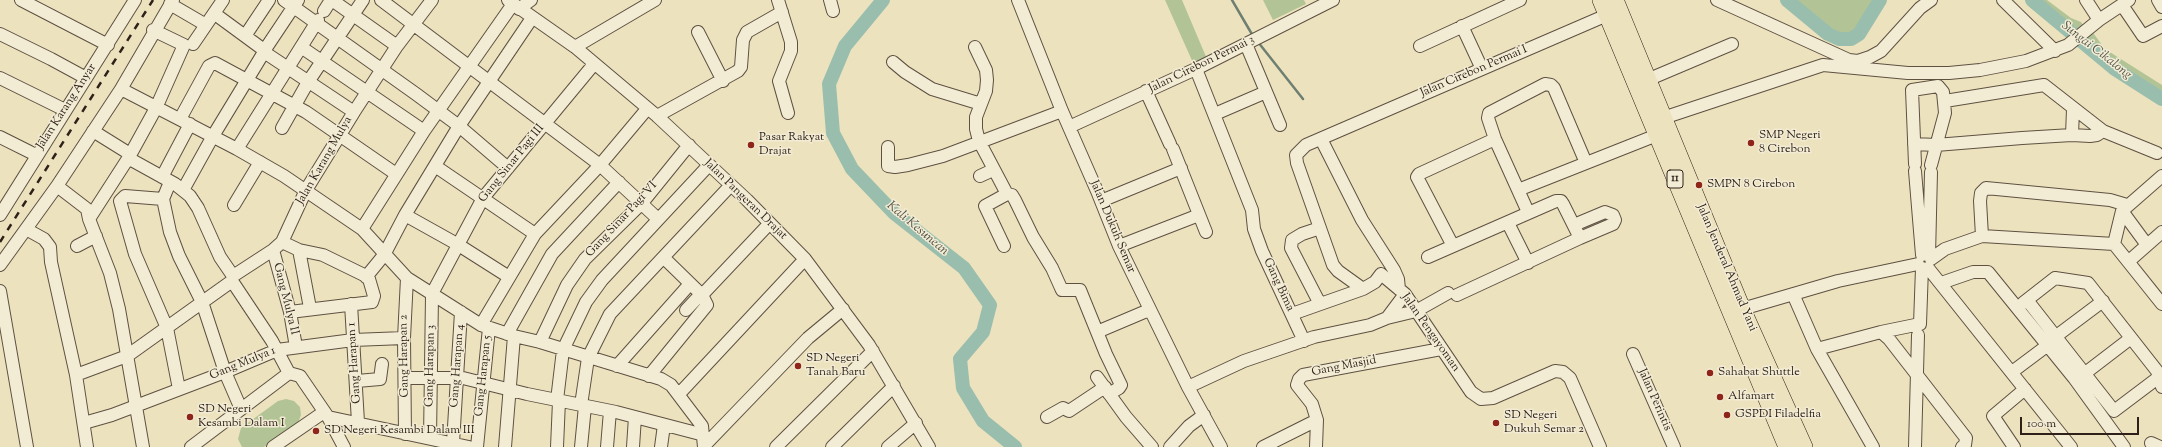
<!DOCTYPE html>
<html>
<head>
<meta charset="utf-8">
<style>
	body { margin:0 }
	#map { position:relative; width:2162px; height:447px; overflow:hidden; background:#ede2be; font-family:"Sorts Mill Goudy",serif }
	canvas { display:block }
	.scale { position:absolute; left:2020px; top:417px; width:119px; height:18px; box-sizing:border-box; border:2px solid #2f2119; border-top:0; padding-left:5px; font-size:12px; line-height:14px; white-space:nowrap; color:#2f2119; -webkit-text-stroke:3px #f3ecd5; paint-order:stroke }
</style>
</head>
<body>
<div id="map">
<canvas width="2162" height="447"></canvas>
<div class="scale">100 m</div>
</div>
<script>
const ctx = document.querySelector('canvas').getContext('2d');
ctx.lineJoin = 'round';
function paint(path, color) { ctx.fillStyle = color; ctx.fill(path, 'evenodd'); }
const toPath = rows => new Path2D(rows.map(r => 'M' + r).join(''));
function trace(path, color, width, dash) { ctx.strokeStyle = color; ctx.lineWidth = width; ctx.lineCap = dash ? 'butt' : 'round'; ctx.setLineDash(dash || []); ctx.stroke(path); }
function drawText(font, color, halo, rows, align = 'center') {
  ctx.font = font + ' "Sorts Mill Goudy",serif'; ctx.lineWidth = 3; ctx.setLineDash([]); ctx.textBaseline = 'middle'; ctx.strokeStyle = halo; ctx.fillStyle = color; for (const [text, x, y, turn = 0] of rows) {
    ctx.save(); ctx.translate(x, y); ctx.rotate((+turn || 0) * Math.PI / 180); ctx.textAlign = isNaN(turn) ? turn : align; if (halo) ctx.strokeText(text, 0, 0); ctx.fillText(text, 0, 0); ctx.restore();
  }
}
const green = toPath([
	[1165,0,1182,0,1207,59,1194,65],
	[1263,0,1304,0,1306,4,1273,20],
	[1793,0,1874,0,1853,33,1840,36,1826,29],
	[2040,0,2047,0,2071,18,2081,22,2086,29,2079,35],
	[2091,30,2105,49,2162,85,2162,93,2117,65,2081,38],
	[286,399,294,401,300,407,301,415,298,423,264,447,242,447,238,439,241,428,278,401]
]);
const stream = toPath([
	[1232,0,1253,36],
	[1258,42,1303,99]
]);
const river = toPath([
	[883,0,845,46,829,84,833,133,852,169,894,213,964,268,990,305,983,332,960,359,963,388,983,421,1015,447],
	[1787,0,1828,34,1839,39,1851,39,1859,34,1880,0],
	[2032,0,2115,69,2162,99]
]);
const minor = toPath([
	[21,0,108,45],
	[284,0,416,94,459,126,508,168],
	[332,0,397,46],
	[381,0,600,165,658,219],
	[508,0,575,47,657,116,747,200,805,259,869,345,929,447],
	[778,0,791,42,791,51,779,81,788,113],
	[830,0,833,11],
	[1018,0,1062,111,1097,191,1119,246,1188,387,1221,447],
	[1717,0,1849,60,1858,61,1870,57,1881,51,1920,8,1931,0],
	[2003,0,2055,51],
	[2086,0,2099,20],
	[2158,0,2162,7],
	[170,4,206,25],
	[2122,5,2143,36,2162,26],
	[519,9,531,0],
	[324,11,331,0],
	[1462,26,1482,69],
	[698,32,723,81],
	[0,34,51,59,86,78],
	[245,36,269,0],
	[193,44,223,0],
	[1246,44,1280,125],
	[1420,46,1520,0],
	[301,47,424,131],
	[575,47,655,0],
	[975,47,986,70,987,80,986,91,976,117,976,129,979,141,1007,194,985,206,1004,246],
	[264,51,298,0],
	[264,52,354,112],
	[893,62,905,72,932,89,981,104],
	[1196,69,1252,210,1254,229,1262,251,1304,341],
	[0,78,65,110],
	[1647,80,1732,44],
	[121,89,237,149,284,176,362,229,407,278,481,325,514,336,540,342,661,379,671,385,702,426,704,447],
	[1146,91,1170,144],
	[1945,101,2044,85,2103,131,2157,153],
	[1215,114,1266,92],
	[657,116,738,71,741,67,743,40,747,32,782,12],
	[1663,118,1823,65,1908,73,1949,73,1980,70,2026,61,2068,45,2099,20,2129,0],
	[180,119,209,66,215,63,306,112,396,174],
	[1069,127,1200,67,1333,0],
	[282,128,308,82,363,0],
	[93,131,130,154],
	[2072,135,2073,109],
	[0,137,36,155],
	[1321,139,1362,220,1394,270,1398,279,1399,289],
	[1914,144,1936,145,2022,138,2072,135,2090,136,2097,135,2103,131],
	[888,147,888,166,895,167,908,165,943,156,1062,111],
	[237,149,318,20],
	[1173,149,1206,232],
	[128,158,175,184,190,196,198,208,220,257,233,276],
	[1915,164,1912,90,1938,86,1943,92,1945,113,1931,165],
	[435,166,535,234],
	[1915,171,1922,255],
	[980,176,993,170],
	[2162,176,2122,211,2114,244,2162,304],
	[162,177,190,124],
	[170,182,163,199,170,232,179,256,202,302,225,372,241,409],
	[57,186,87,209,89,219,110,273,119,309,143,447],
	[183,190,213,136,264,52,264,50,215,14],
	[1518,190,1657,135],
	[1007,194,1012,195,1015,200,1033,237,1052,268,1061,288,1062,290,1080,290,1106,354,1121,385,1119,388,1109,394],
	[163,199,125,196,120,201,135,254,167,328,179,389],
	[1101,201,1181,168],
	[234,205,260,162],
	[2122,211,2147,245],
	[1528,212,1495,139,1488,118,1489,113,1545,84,1551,85,1554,88,1586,163],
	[0,215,135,0],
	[405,215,457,244,509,277],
	[89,219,129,157,156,108,184,45,153,30],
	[1508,223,1528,263],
	[1320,228,1302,234,1292,240,1291,248,1320,304],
	[26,229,44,239,50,247,51,262,76,375,87,447],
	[362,229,424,131,513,4],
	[1982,236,1980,201,1981,193,1986,188,2110,200,2127,205],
	[282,242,299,250,323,255,364,275,369,279,374,296,372,302,290,312],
	[77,246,96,236],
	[1119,246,1199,215],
	[1453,246,1417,177,1419,174,1495,139],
	[273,250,290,312,296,347],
	[299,250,310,308],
	[1929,256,1931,172],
	[1428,257,1556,201,1561,201,1563,204,1580,238,1613,224,1615,220,1613,215,1605,212,1574,225],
	[1931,259,1945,249,1982,236,2114,244],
	[2129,261,2162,232],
	[0,265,57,186,121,89,173,0],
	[1928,268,2071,447],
	[366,277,384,255,405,215,459,126,532,18],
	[1944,282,1973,272,1988,272,2074,378,2124,447],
	[0,291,27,447],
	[1793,294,1817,349,1873,447],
	[702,295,770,223],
	[1457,295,1580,238],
	[2027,300,2114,411,2159,377],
	[2023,303,2055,278,2088,283,2157,371,2162,387],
	[351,304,358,422],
	[1742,309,1838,281,1918,264],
	[686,310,701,294],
	[1292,314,1363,289],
	[1387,318,1405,294],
	[481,325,535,234,600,165,647,109],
	[1097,332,1149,310],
	[1881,332,1920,324,1922,268],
	[507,334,552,254,619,182],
	[2055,337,2103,301],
	[540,342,567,285,585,259,642,203,689,145],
	[1817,349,1881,332,1889,339,1966,438,1965,445,1962,447],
	[1633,354,1674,447],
	[617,366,689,285],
	[2012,372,2048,345],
	[289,373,272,341,232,281,233,276,273,250,282,242,306,190,354,112,397,46,432,0],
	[289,373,300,376,328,417,344,447],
	[2084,374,2131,338],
	[76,375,127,356,232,281],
	[649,376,707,305,702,295,664,258],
	[1097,377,1126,417,1152,447],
	[405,378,463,378,527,394,616,412,704,435],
	[357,381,380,379,382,364],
	[1188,387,1244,361,1314,337,1370,325,1387,318,1416,311,1448,293],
	[679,394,805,259],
	[557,400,563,350,586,302,602,280,709,165],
	[581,405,588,358,610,314,731,185],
	[328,417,469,447],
	[1047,417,1063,408,1069,411,1105,387],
	[84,423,112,415,225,372,277,350,353,340,404,338],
	[405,434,404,338,407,278],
	[430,438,432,295,434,290,483,198,594,64],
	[453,443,461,312],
	[2151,443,2160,447],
	[704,446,808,338,843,309],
	[191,447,289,373],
	[273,447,324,412],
	[477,447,489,328],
	[505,447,514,336],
	[557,447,559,401],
	[581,447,585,406],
	[607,447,610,411],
	[633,447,635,417],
	[661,447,664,425],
	[776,447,873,351],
	[832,447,894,386],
	[888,447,916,423],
	[1170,447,1189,426,1204,415],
	[1263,447,1317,420],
	[1316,447,1317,420,1312,404,1297,385,1299,379,1303,375,1441,349],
	[1600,447,1570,378,1563,372,1555,371,1493,398,1481,399,1471,392,1405,294,1381,274,1375,282,1363,289,1338,271,1333,265,1297,163,1296,155,1306,145,1607,15],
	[1915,447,1918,335],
	[2014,447,1993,416,2025,389]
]);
const highway = toPath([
	[1601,0,1787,447],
	[1615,0,1742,309,1804,447]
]);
const rail = toPath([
	[0,242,153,0]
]);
const markers = [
	[1751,143,4,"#8f2418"],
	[751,145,4,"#8f2418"],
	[1699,185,4,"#8f2418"],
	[798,366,4,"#8f2418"],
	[1710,373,4,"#8f2418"],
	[1720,397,4,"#8f2418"],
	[1727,415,4,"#8f2418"],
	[190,417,4,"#8f2418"],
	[1496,423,4,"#8f2418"],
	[316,431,4,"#8f2418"]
];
const shields = [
	[1675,179,16]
];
const shieldNames = [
	["11",1675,179]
];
const streetNames = [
	["Jalan Cirebon Permai 3",1202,65,-26],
	["Jalan Cirebon Permai I",1474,72,-23],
	["Jalan Karang Anyar",67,107,-57],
	["Jalan Karang Mulya",325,161,-60],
	["Gang Sinar Pagi III",512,164,-51],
	["Jalan Pangeran Drajat",745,200,44],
	["Gang Sinar Pagi VI",622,220,-47],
	["Jalan Dukuh Semar",1112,227,67],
	["Jalan Jenderal Ahmad Yani",1726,268,67],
	["Gang Bima",1278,285,65],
	["Gang Mulya II",285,299,76],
	["Jalan Pengayoman",1430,333,55],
	["Gang Harapan 2",405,356,-91],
	["Gang Harapan 1",355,363,-94],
	["Gang Mulya 1",243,364,-22],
	["Gang Harapan 3",431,366,-89],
	["Gang Harapan 4",458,366,-86],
	["Gang Masjid",1344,367,-11],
	["Gang Harapan 5",484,376,-84],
	["Jalan Perintis",1654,400,66]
];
const poiNames = [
	["SMP Negeri",1759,136],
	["8 Cirebon",1759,150],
	["Pasar Rakyat",759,138],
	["Drajat",759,152],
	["SMPN 8 Cirebon",1707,185],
	["SD Negeri",806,359],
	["Tanah Baru",806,373],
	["Sahabat Shuttle",1718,373],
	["Alfamart",1728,397],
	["SD Negeri",198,410],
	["Kesambi Dalam I",198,424],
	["GSPDI Filadelfia",1735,415],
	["SD Negeri",1504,416],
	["Dukuh Semar 2",1504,430],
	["SD Negeri Kesambi Dalam III",324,431]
];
const waterNames = [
	["Sungai Cikalong",2096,51,38],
	["Kali Kesunean",917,229,40]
];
paint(green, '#b2c496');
trace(stream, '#6f7f72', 2.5);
trace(river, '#9abead', 14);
trace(minor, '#5e5142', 14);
trace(highway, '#2f2119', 18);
trace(minor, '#f3ecd5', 12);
trace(highway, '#ede2be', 17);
trace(rail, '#2f2119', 2.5, [7, 7]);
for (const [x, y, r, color] of markers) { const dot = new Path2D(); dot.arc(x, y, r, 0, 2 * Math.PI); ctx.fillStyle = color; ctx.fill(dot); trace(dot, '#f3ecd5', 1.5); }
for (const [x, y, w] of shields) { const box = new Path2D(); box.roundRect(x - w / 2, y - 9, w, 18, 3); ctx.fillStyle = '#f3ecd5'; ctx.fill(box); trace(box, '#2f2119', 1); }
drawText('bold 11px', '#2f2119', null, shieldNames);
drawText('12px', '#2f2119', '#f3ecd5', streetNames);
drawText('12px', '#2f2119', '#f3ecd5', poiNames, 'left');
drawText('italic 13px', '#4f5045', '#f3ecd5', waterNames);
</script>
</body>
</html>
